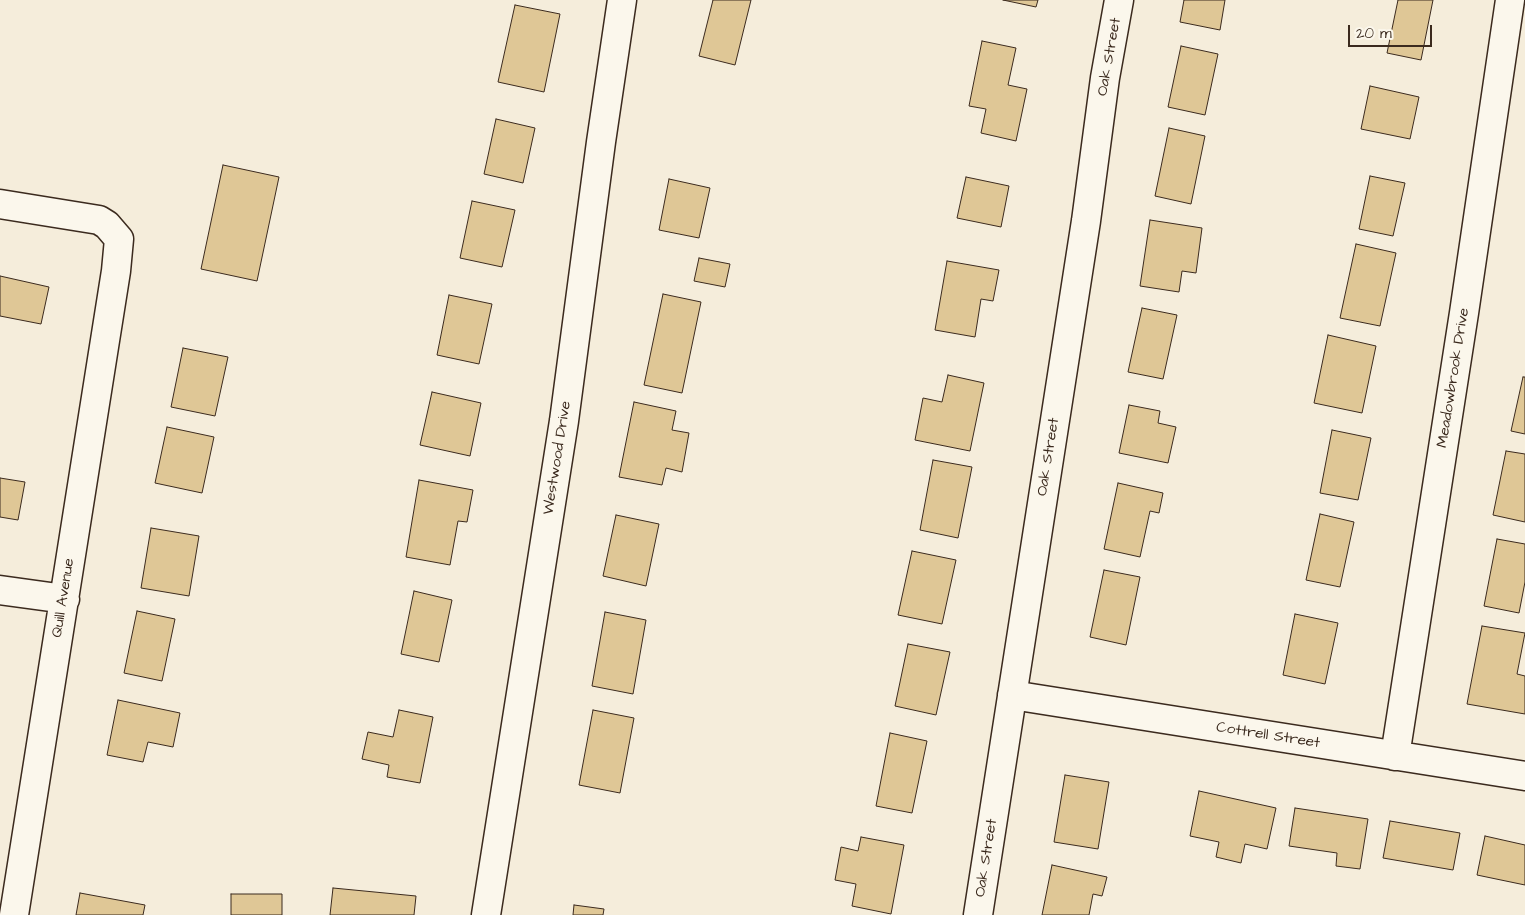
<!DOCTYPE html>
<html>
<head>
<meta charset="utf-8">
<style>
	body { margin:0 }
	#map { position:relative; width:1525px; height:915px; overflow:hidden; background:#f5eddb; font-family:"Architects Daughter",sans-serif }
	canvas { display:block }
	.scale { position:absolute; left:1348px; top:25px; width:84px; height:22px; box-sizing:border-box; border:2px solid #3b2a1e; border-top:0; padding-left:6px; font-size:15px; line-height:18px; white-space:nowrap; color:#3b2a1e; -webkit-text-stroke:4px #fbf7ec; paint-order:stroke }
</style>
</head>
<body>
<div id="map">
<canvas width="1525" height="915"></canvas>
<div class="scale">20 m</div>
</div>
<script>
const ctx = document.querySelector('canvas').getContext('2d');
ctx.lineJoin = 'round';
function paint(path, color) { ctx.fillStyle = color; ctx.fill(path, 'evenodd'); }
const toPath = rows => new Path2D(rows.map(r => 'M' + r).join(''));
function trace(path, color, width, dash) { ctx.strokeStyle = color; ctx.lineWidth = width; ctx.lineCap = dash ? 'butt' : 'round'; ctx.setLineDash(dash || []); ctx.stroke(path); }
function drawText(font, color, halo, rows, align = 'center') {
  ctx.font = font + ' "Architects Daughter",sans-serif'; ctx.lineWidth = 4; ctx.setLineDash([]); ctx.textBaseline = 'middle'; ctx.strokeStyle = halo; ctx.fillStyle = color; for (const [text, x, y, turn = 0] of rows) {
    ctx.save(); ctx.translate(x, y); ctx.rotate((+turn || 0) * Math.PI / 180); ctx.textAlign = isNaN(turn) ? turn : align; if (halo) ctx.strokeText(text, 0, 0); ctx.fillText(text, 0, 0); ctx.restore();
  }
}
const building = toPath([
	[713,0,751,0,735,65,699,56,713,0],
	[1003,0,1038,0,1036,7,1003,0],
	[1184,0,1225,0,1220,30,1180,22,1184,0],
	[1398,0,1433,0,1421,60,1387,53,1398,0],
	[515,5,560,14,544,92,498,82,515,5],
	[982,41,1016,48,1008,85,1027,89,1016,141,981,133,986,109,969,106,982,41],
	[1181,46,1218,54,1205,115,1168,107,1181,46],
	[1370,86,1419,97,1410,139,1361,129,1370,86],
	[496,119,535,128,523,183,484,174,496,119],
	[1169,128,1205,136,1191,204,1155,196,1169,128],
	[223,165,279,177,257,281,201,269,223,165],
	[1370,176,1405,183,1393,236,1359,229,1370,176],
	[966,177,1009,186,1001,227,957,218,966,177],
	[669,179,710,188,699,238,659,230,669,179],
	[472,201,515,210,502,267,460,258,472,201],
	[1150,220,1202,228,1196,273,1182,271,1179,292,1140,286,1150,220],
	[1356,244,1396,253,1380,326,1340,318,1356,244],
	[699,258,730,264,725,287,694,281,699,258],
	[947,261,999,270,993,301,981,299,975,337,935,330,947,261],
	[0,276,49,287,41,324,0,316,0,276],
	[663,294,701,302,682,393,644,385,663,294],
	[449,295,492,304,479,364,437,355,449,295],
	[1142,308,1177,315,1163,379,1128,372,1142,308],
	[1328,335,1376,346,1362,413,1314,403,1328,335],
	[183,348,228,357,215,416,171,407,183,348],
	[948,375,984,383,970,451,915,440,923,398,942,402,948,375],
	[1523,377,1525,377,1525,434,1511,431,1523,377],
	[432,392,481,403,470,456,420,445,432,392],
	[634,402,676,411,672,430,689,433,682,472,666,468,662,485,619,477,634,402],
	[1129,405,1160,411,1158,423,1176,427,1168,463,1119,453,1129,405],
	[167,427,214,437,202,493,155,483,167,427],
	[1332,430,1371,438,1358,500,1320,493,1332,430],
	[1506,451,1525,454,1525,522,1493,515,1506,451],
	[933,460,972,467,958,538,920,530,933,460],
	[0,478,25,482,18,520,0,517,0,478],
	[419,480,473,490,467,522,458,521,450,565,406,557,419,480],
	[1118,483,1163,493,1159,513,1150,511,1140,557,1104,549,1118,483],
	[1320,514,1354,522,1340,587,1306,580,1320,514],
	[616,515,659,524,646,586,603,576,616,515],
	[151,528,199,536,189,596,141,588,151,528],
	[1497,539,1525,544,1525,582,1519,613,1484,606,1497,539],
	[912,551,956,560,942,624,898,615,912,551],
	[1104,570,1140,577,1126,645,1090,637,1104,570],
	[414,591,452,600,439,662,401,654,414,591],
	[137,611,175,619,162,681,124,673,137,611],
	[605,612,646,620,633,694,592,686,605,612],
	[1295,614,1338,623,1325,684,1283,675,1295,614],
	[1482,626,1525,633,1517,674,1525,676,1525,714,1467,704,1482,626],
	[908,644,950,652,936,715,895,706,908,644],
	[118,700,180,713,173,747,148,742,143,762,107,755,118,700],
	[399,710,433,717,420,783,387,777,389,765,362,759,368,732,393,737,399,710],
	[593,710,634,718,620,793,579,785,593,710],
	[890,733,927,741,912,813,876,806,890,733],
	[1065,775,1109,782,1098,849,1054,842,1065,775],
	[1199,791,1276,808,1267,849,1245,844,1241,863,1216,857,1219,842,1190,836,1199,791],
	[1295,808,1368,819,1360,869,1336,866,1337,853,1289,846,1295,808],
	[1390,821,1460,833,1453,870,1383,858,1390,821],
	[1485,836,1525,845,1525,885,1477,875,1485,836],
	[861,837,904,845,891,914,852,906,856,884,835,880,841,847,858,851,861,837],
	[1052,865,1107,877,1102,896,1093,894,1089,915,1042,915,1052,865],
	[333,888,416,896,414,915,330,915,333,888],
	[80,893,145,905,143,915,76,915,80,893],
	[231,894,282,894,282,915,231,915,231,894],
	[574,905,604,909,603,915,573,915,574,905]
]);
const minor = toPath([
	[0,204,99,220,107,225,119,239,116,271,14,915],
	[0,590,65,599],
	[1012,695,1525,776],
	[1395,756,1464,313,1510,0],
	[486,915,564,421,601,142,622,0],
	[978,915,1086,221,1105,78,1119,0]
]);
const streetNames = [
	["Oak Street",1110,57,-80],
	["Meadowbrook Drive",1454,378,-81],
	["Oak Street",1049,457,-81],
	["Westwood Drive",558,458,-81],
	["Quill Avenue",64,598,-81],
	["Cottrell Street",1268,736,9],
	["Oak Street",987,858,-81]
];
paint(building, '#dfc796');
trace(building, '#3b2a1e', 1);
trace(minor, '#3b2a1e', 31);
trace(minor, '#fbf7ec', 28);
drawText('15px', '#3b2a1e', '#fbf7ec', streetNames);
</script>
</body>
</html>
